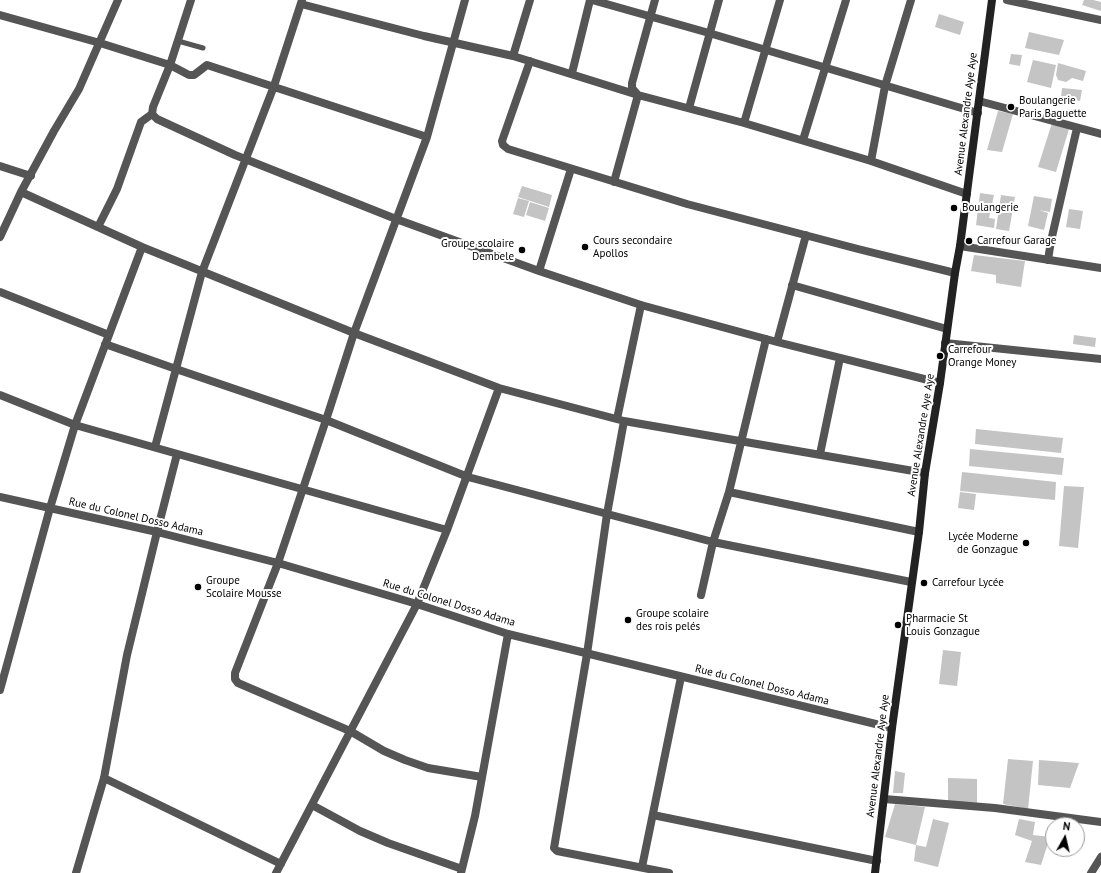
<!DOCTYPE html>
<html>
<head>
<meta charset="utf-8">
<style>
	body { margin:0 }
	#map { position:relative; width:1101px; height:873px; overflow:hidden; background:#fff; font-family:"PT Sans",sans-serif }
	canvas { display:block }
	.north { position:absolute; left:1045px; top:817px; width:40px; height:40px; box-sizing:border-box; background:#fff; border:1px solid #999; border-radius:50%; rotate:8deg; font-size:11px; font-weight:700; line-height:16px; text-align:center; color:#000 }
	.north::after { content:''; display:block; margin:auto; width:14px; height:18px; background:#000; clip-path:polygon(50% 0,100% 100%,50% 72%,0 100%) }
</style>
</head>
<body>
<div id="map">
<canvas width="1101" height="873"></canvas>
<div class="north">N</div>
</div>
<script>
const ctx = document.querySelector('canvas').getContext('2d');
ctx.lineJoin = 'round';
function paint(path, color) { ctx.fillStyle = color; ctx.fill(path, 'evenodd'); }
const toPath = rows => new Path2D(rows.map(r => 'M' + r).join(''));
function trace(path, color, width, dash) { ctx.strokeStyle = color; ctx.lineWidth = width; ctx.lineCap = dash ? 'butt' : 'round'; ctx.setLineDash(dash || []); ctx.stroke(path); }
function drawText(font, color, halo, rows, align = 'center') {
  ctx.font = font + ' "PT Sans",sans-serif'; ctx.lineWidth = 4; ctx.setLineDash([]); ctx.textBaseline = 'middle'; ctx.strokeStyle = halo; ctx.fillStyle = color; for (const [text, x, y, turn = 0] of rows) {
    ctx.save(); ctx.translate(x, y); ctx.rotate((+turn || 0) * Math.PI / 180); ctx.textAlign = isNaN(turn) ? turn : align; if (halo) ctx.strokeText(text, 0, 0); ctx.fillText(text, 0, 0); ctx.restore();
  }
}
const building = toPath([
	[1084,0,1093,0,1101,2,1101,11,1082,5],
	[939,14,964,22,960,35,935,27],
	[1029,32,1064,40,1059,55,1025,48],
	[1011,54,1022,55,1020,66,1009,64],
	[1033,60,1056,65,1051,88,1027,82],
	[1058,63,1086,71,1083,81,1072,78,1066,82,1058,80,1056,75],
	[1062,88,1082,90,1080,101,1061,98],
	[998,111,1013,114,1002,152,987,150],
	[1052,123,1069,129,1056,172,1038,167],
	[522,186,552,195,549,207,518,197],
	[980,193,994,195,989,218,995,219,994,228,976,225],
	[1001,195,1015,197,1009,231,996,229],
	[1034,196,1052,199,1050,212,1039,210,1048,213,1044,230,1028,226],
	[518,198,529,201,524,217,513,214],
	[530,202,549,208,545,221,526,215],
	[1069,209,1083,211,1080,229,1066,227],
	[974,255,1025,261,1021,287,996,283,996,275,971,271],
	[1074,335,1096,338,1095,347,1073,344],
	[976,429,1063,438,1061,453,975,444],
	[970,449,1064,458,1062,475,969,466],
	[962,472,1056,482,1055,500,960,491],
	[1064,486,1084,487,1078,548,1059,546],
	[960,492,976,494,974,510,958,508],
	[943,650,961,652,957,686,939,684],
	[1008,759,1033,761,1028,809,1003,804],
	[1039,760,1079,763,1070,788,1038,785],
	[895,771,905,773,903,793,893,793],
	[948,778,977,779,977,803,948,801],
	[895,804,925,807,916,845,885,837],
	[933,819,949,823,938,867,914,861,916,845,926,847],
	[1019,819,1035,822,1032,841,1033,835,1050,837,1041,865,1025,862,1032,841,1015,835]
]);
const lane = toPath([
	[178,41,203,48]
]);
const street = toPath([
	[191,0,170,65,153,107,152,114,157,119,235,155,396,219,539,271,641,305,777,342,940,383],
	[465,0,427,137,354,333,326,420,278,563,235,673,235,679,238,683,350,731,384,751,405,760,428,768,482,777],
	[592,0,709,33,978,113],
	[1007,0,1101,20],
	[301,4,424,36,513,56,638,95,744,123,871,161,967,194],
	[0,15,100,43,170,65,189,75,194,75,207,65,427,137],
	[513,56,530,0],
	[530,61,502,141,503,145,508,149,687,204,858,249,955,273],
	[572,73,590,0],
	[979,101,1101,134],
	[689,108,719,0],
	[744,123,780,0],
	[803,140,846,0],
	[871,161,885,86,911,0],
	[0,166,31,176],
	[614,182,638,95,632,88,632,83,655,0],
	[21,192,142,247,354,333,499,388,624,421,925,473],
	[98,227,117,189,141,122,152,114],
	[0,237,21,192,54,131,79,89,118,0],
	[960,246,1101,268],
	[1048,260,1051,241,1077,128],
	[539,271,571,169],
	[792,285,947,329],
	[0,292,109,335],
	[777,342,806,235],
	[945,343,1101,359],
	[105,344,176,369,326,420,468,477,713,542,911,582],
	[0,395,75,425,447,530],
	[617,419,641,305],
	[624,421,607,514,587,654,554,848,557,851,669,873],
	[155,447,202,272,274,86,302,0],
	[820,454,840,358],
	[729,492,919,532],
	[0,497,157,532,278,563,417,604,508,634,892,728],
	[701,595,713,542,729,492,766,339],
	[0,690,50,508,75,425,142,247],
	[104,778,281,864],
	[884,799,995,808,1101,822],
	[312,805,360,831,388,843,462,869],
	[653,815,877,861],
	[642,867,681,677],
	[76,873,104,778,127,655,157,532,177,454],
	[276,873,417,604,447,530,499,388],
	[461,873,475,816,508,634],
	[1091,873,1101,857]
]);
const secondary = toPath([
	[875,873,892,728,919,532,925,473,940,383,955,273,960,246,992,0]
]);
const markers = [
	[1011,107,4,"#000"],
	[954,208,4,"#000"],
	[969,241,4,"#000"],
	[585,247,4,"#000"],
	[522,250,4,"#000"],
	[940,356,4,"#000"],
	[1026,543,4,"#000"],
	[924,583,4,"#000"],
	[198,587,4,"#000"],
	[628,620,4,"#000"],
	[898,625,4,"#000"]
];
const poiNames = [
	["Boulangerie",1019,101],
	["Paris Baguette",1019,114],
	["Boulangerie",962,208],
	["Cours secondaire",593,241],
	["Apollos",593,254],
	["Carrefour Garage",977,241],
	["Groupe scolaire",514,244,"right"],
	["Dembele",514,257,"right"],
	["Carrefour",948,350],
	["Orange Money",948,363],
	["Lycée Moderne",1018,537,"right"],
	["de Gonzague",1018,550,"right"],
	["Groupe",206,581],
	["Scolaire Mousse",206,594],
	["Carrefour Lycée",932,583],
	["Groupe scolaire",636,614],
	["des rois pelés",636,627],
	["Pharmacie St",906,619],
	["Louis Gonzague",906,632]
];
const streetNames = [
	["Avenue Alexandre Aye Aye",966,114,-83],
	["Avenue Alexandre Aye Aye",921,435,-81],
	["Rue du Colonel Dosso Adama",136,517,13],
	["Rue du Colonel Dosso Adama",449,603,17],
	["Rue du Colonel Dosso Adama",762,685,14],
	["Avenue Alexandre Aye Aye",878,756,-83]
];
paint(building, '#c4c4c4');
trace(lane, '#555', 5);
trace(street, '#555', 8);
trace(secondary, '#222', 8);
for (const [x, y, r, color] of markers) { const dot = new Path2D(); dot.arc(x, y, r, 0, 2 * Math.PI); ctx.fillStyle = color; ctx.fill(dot); trace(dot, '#fff', 1.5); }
drawText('11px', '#000', '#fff', poiNames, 'left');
drawText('11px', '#000', '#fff', streetNames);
</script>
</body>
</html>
